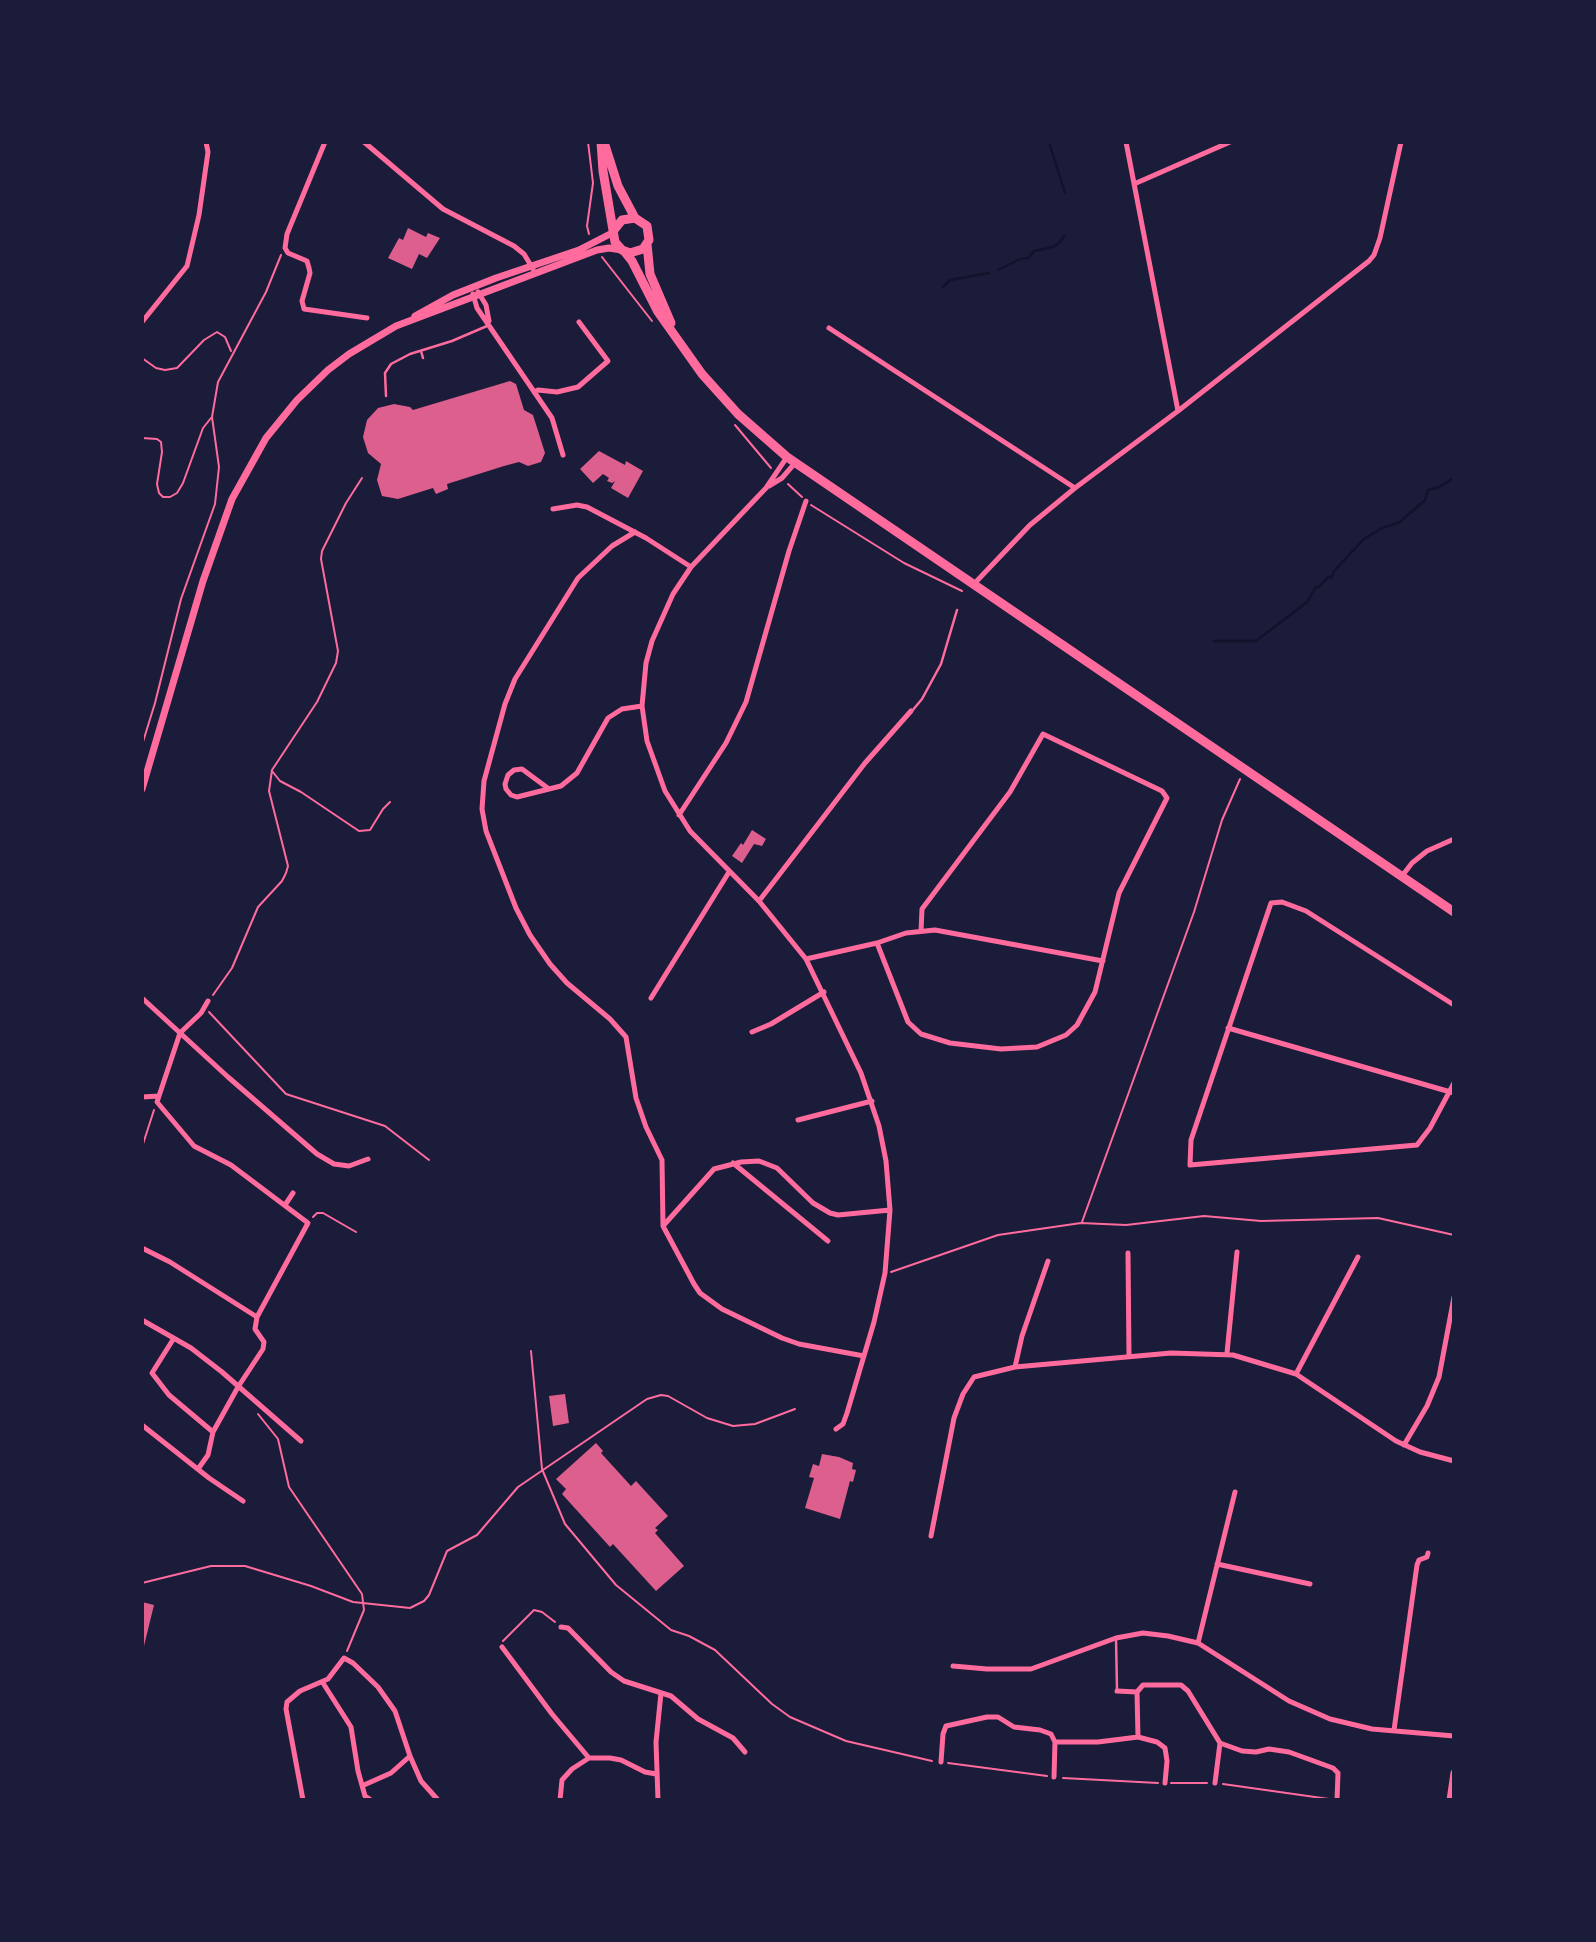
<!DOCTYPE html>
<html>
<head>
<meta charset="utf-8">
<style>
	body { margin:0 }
	#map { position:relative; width:1596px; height:1942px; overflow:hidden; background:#1b1b3a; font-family:"Fira Sans Condensed",sans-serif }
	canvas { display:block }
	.frame { position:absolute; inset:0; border:144px solid #1b1b3a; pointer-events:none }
</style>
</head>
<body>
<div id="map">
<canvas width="1596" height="1942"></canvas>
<div class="frame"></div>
</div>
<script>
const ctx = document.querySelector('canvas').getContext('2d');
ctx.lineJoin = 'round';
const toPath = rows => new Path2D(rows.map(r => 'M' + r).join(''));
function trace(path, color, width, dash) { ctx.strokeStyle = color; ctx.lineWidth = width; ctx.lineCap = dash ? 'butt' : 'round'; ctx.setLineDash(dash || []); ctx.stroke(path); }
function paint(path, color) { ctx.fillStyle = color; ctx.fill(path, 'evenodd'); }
const stream = toPath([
	[1049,142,1065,193],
	[998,270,1020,259,1028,258,1034,251,1053,247,1061,241,1064,236],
	[943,287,950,280,989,273],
	[1214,641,1256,641,1307,602,1316,587,1319,587,1328,577,1332,577,1334,571,1364,539,1382,528,1400,522,1425,500,1428,490,1437,488,1454,478]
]);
const building = toPath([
	[408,228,426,237,428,233,440,238,427,258,419,254,412,269,388,258,399,238,403,240],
	[510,381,516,384,524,410,533,415,545,453,541,462,528,466,519,462,504,466,447,484,448,489,436,494,433,488,398,499,382,496,377,480,381,464,368,453,363,437,367,420,378,408,394,404,410,407,413,410],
	[599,451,625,465,626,461,643,471,628,498,611,488,615,481,612,483,607,481,609,478,603,474,593,483,580,469],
	[752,830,766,839,762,846,754,844,742,863,732,856,741,843,743,845],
	[565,1394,569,1423,553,1426,549,1396],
	[596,1443,603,1451,601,1453,631,1486,636,1481,668,1516,655,1528,658,1530,655,1533,684,1566,656,1591,613,1544,610,1547,562,1494,566,1489,556,1479],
	[822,1454,839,1457,853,1463,852,1469,856,1470,853,1482,850,1481,840,1519,805,1508,814,1478,809,1477,813,1464,819,1466],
	[142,1602,154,1605,143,1650,142,1649]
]);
const path = toPath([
	[588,142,593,183,587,226,589,234],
	[602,257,652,321],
	[142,358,156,368,165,370,177,368,204,340,217,332,225,337,231,351],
	[735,425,771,468],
	[142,438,157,439,161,442,162,452,157,484,159,493,163,497,170,497,177,493,183,483,203,428,211,418],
	[788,484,802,497],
	[811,505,904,563,962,591],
	[142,745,155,703,181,599,215,504,219,467,212,417,218,382,266,292,281,255],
	[272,771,280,781,301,792,359,831,370,830,383,809,390,802],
	[213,995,232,968,258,907,282,881,286,873,288,866,269,791,272,770,317,702,336,663,338,651,321,559,322,551,346,503,362,478],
	[209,1012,286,1094,385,1126,429,1160],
	[142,1147,154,1110],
	[313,1217,317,1213,323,1213,356,1232],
	[1082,1222,1194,912,1222,820,1240,779],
	[891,1272,998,1235,1081,1223,1126,1225,1204,1216,1261,1221,1378,1218,1454,1235],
	[531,1351,542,1469,565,1524,616,1585,671,1630,689,1636,715,1650,772,1704,790,1717,846,1741,932,1761],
	[258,1414,278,1439,289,1487,362,1594,364,1610,347,1651],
	[142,1583,211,1566,245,1566,311,1586,353,1602,410,1608,424,1601,429,1595,447,1551,477,1535,518,1487,647,1399,661,1395,668,1396,707,1418,733,1426,755,1424,795,1409],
	[503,1641,534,1610,542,1612,555,1622],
	[948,1763,1047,1776],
	[1063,1778,1158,1783],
	[1171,1783,1207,1783],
	[1223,1784,1329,1799]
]);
const service = toPath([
	[421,351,423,358],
	[386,396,385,373,391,364,410,354,452,341,487,326],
	[912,711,922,699,941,664,957,610],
	[1116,1638,1117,1690]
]);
const minor = toPath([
	[325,142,287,234,285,248,288,253,307,261,309,268,310,273,302,301,304,309,367,318],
	[364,142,443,209,514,246,524,254,533,269],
	[1126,142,1178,411],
	[1134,184,1230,142],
	[478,292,486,305,489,321],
	[473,294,477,308,552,418,563,455],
	[142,322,187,266,199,215,208,152,206,142],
	[829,328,1075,488],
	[534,392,538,390,557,392,578,387,608,361,579,322],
	[787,457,766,488,691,567,673,594,652,641,646,663,642,706,647,741,665,791,690,831,759,901,806,959,861,1073,879,1126,886,1161,890,1210,885,1273,874,1322,847,1413,843,1424,836,1429],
	[769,486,782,478,795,463],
	[553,509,577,505,587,507,646,538,691,567],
	[635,532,612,546,578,578,515,679,505,704,484,781,482,809,486,831,516,908,530,935,550,964,567,983,610,1019,626,1037,636,1098,646,1127,662,1160,663,1226,694,1284,700,1293,722,1309,782,1338,799,1344,864,1356],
	[973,585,1030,525,1075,488,1178,411,1369,261,1374,255,1380,238,1401,142],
	[549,789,517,797,511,795,506,789,505,784,508,775,514,770,522,769,549,789,561,786,577,773,608,718,622,709,642,706],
	[679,815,726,743,746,702,789,551,806,501],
	[1402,876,1412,863,1427,851,1454,839],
	[759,901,865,763,911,711],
	[877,943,908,1022,921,1034,950,1043,1001,1049,1037,1047,1066,1035,1077,1025,1095,992,1119,893,1167,798,1162,791,1043,734,1010,792,922,909,921,931],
	[806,959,877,943,906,933,935,930,1103,961],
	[142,998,228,1077,317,1154,334,1164,349,1166,368,1159],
	[651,998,729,872],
	[208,1001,201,1013,180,1033,157,1102,194,1146,231,1165,308,1223,257,1317],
	[1454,1005,1306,911,1282,902,1271,903,1191,1140,1190,1165,1417,1145,1430,1128,1454,1083],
	[1228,1028,1454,1093],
	[752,1032,771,1024,824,992],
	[142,1097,159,1096],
	[798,1120,872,1101],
	[733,1163,828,1241],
	[285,1205,293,1193],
	[663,1226,714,1169,741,1162,759,1161,777,1168,813,1203,830,1213,838,1215,890,1210],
	[142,1248,170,1262,257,1317,255,1329,264,1342,263,1349,238,1387,213,1432,208,1455,198,1469],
	[1128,1253,1129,1356],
	[142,1320,191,1348,222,1372,301,1441],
	[174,1338,152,1373,169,1395,213,1432],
	[1227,1353,1237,1252],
	[1015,1367,1022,1336,1048,1261],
	[1296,1374,1358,1257],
	[142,1425,209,1478,243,1501],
	[1404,1445,1427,1406,1439,1377,1454,1297],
	[931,1536,954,1418,963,1394,974,1377,1015,1367,1171,1353,1233,1355,1296,1374,1396,1441,1420,1452,1454,1461],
	[1217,1564,1310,1584],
	[561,1627,568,1628,611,1672,624,1681,671,1696,698,1719,733,1738,745,1752],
	[1198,1643,1235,1492],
	[502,1647,552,1714,589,1758],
	[953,1666,987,1669,1031,1669,1116,1638,1143,1633,1168,1636,1198,1643,1289,1701,1330,1719,1372,1729,1454,1736],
	[323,1683,351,1727,358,1771,365,1796,371,1800],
	[1117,1691,1137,1692,1143,1685,1181,1685,1188,1691,1220,1743,1242,1751,1256,1752,1269,1749,1289,1752,1333,1768,1338,1773,1337,1800],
	[1137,1692,1138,1737],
	[1394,1730,1417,1565,1419,1560,1427,1557,1428,1553],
	[941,1762,943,1734,946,1726,987,1717,998,1717,1014,1727,1040,1730,1051,1734,1055,1742,1098,1742,1138,1737,1157,1742,1165,1748,1167,1761,1165,1783],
	[1054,1777,1055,1742],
	[1215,1783,1220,1743],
	[364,1785,391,1773,410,1756],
	[303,1800,286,1709,287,1702,300,1691,328,1679,344,1658,353,1663,378,1687,395,1711,410,1756,421,1781,438,1800],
	[560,1800,562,1780,572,1769,589,1758,610,1758,621,1760,645,1772,656,1774],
	[658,1800,656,1742,661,1693]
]);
const tertiary = toPath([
	[415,316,453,295,496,278,579,250,614,232],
	[142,789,203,581,232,499,266,438,297,400,328,370,349,354,396,326,597,250,609,248,622,250],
	[1450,1800,1454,1773]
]);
const primary = toPath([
	[601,142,603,171,615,242,622,250,630,253,643,249,649,240,647,226,635,218,622,220,614,230],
	[604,142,618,186,635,218],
	[647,244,650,274,671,323],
	[624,251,632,261,658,312,702,374,738,414,787,457,1454,912]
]);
trace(stream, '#12122b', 2.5);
paint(building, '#dd5f8e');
trace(path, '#ff6b9d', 2);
trace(service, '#ff6b9d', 2.5);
trace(minor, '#ff6b9d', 5);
trace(tertiary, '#ff6b9d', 7);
trace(primary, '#ff6b9d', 9);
</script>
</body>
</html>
